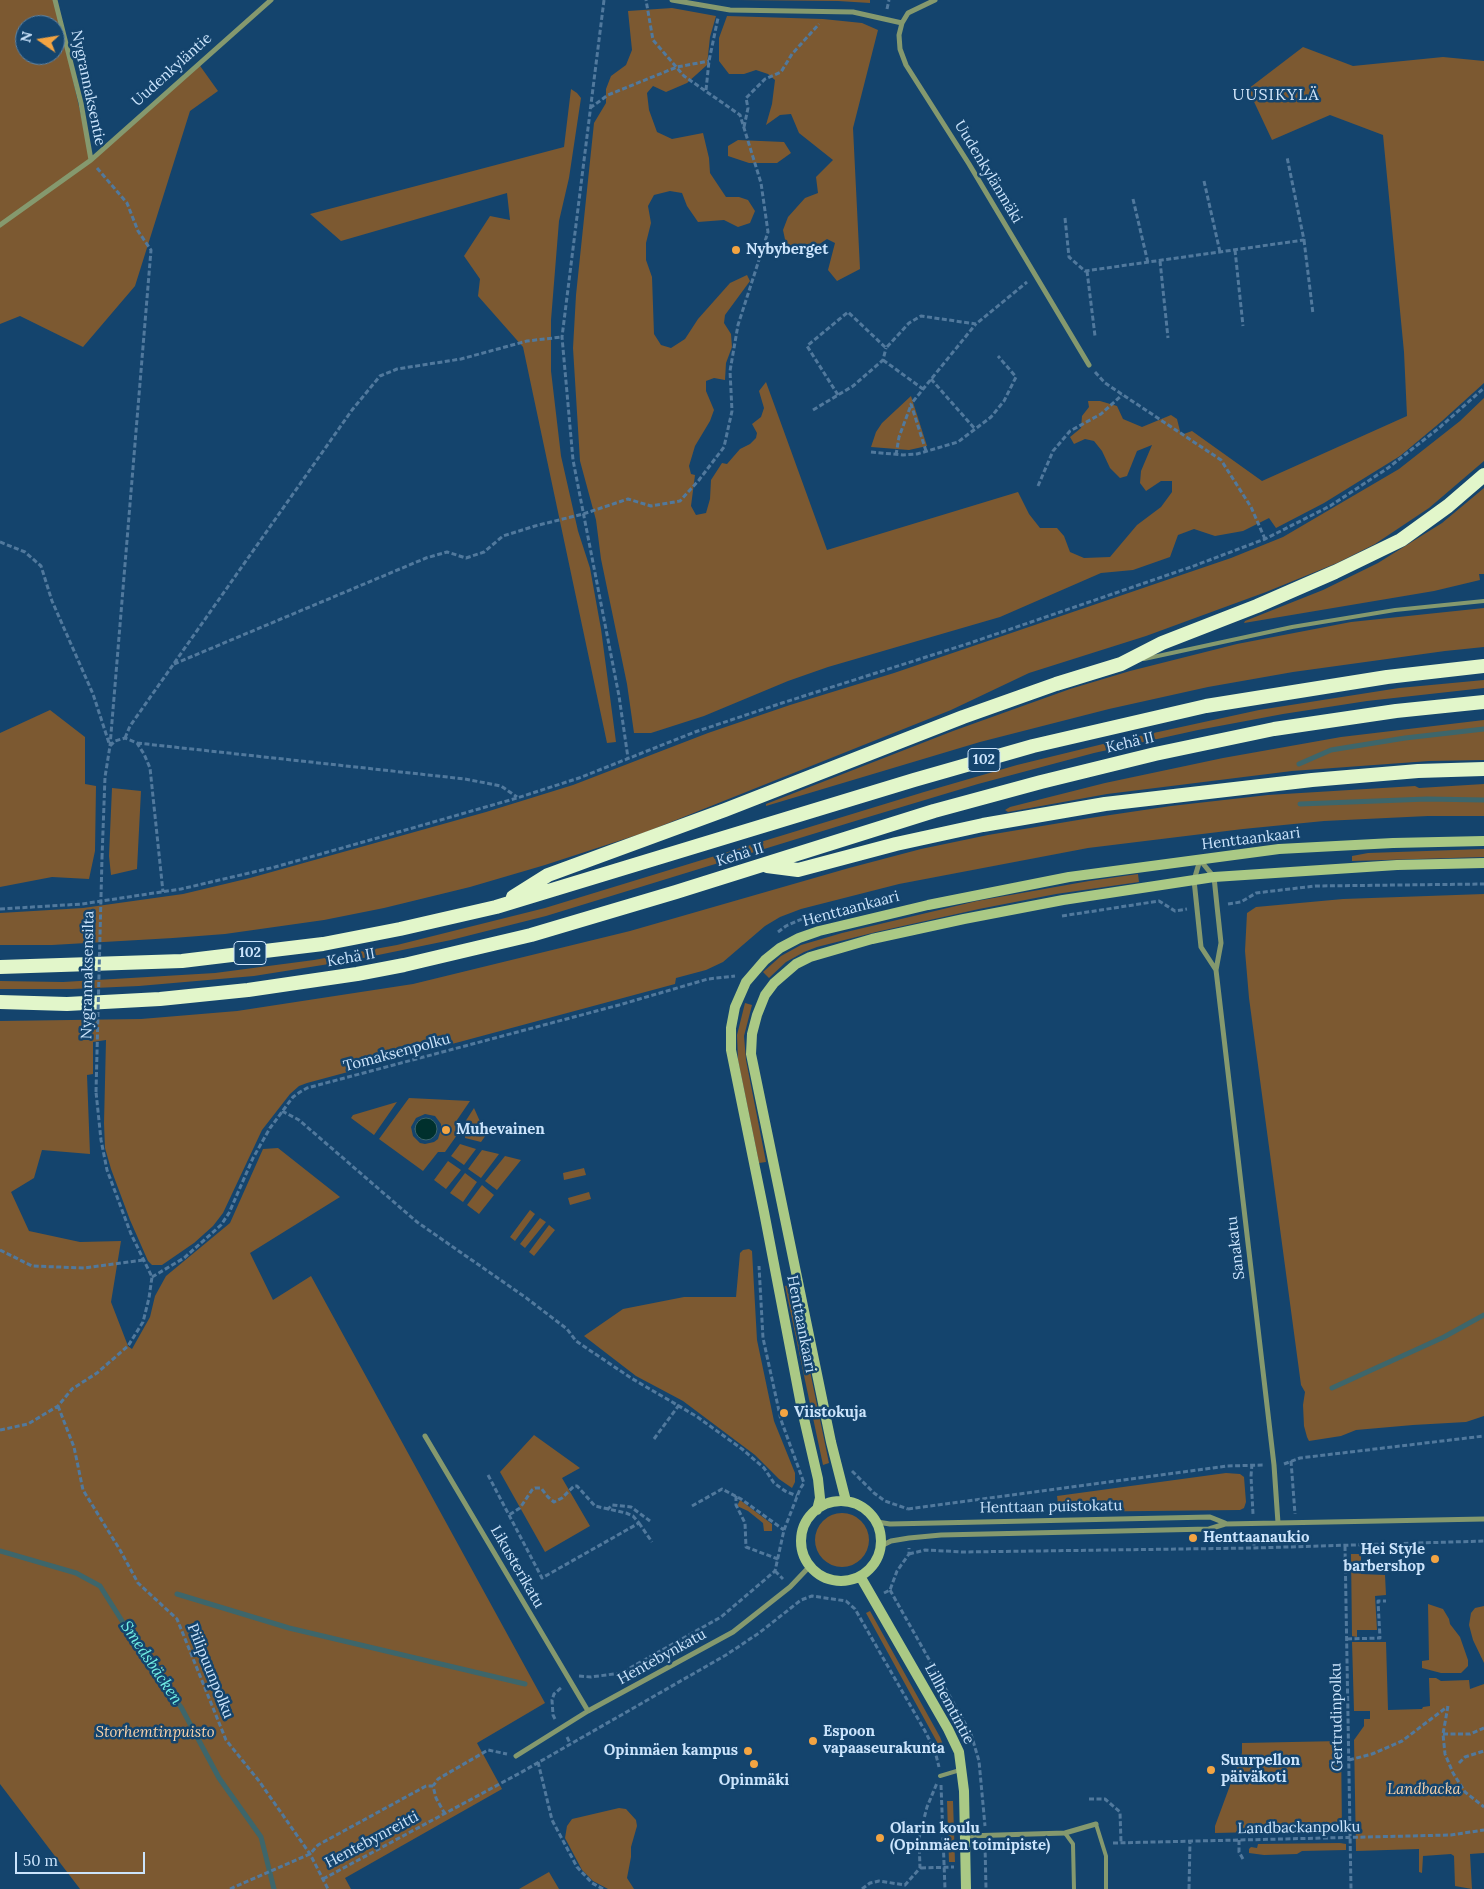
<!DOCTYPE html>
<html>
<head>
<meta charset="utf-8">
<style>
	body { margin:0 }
	#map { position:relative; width:1484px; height:1889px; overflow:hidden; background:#14446d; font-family:Lora,serif }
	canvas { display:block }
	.north { position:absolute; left:15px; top:15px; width:50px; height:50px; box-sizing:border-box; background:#14446d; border:1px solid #5d84a6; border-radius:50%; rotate:283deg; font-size:14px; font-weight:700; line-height:20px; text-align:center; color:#cbe4fc }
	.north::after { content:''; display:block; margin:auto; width:18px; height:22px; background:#f3a442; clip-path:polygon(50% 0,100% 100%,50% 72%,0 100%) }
	.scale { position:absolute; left:15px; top:1852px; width:130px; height:22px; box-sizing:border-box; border:2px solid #cbe4fc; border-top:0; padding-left:6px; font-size:15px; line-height:18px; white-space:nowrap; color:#cbe4fc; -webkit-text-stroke:4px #14446d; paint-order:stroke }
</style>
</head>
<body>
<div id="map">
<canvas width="1484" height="1889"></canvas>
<div class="north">N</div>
<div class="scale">50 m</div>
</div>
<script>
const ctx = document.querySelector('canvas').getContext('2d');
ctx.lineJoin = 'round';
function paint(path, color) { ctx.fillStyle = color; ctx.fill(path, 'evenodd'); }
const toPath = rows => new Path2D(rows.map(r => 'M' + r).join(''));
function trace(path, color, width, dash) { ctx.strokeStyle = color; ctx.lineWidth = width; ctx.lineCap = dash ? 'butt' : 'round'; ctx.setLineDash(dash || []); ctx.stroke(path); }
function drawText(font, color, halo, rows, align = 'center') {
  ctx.font = font + ' Lora,serif'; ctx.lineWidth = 5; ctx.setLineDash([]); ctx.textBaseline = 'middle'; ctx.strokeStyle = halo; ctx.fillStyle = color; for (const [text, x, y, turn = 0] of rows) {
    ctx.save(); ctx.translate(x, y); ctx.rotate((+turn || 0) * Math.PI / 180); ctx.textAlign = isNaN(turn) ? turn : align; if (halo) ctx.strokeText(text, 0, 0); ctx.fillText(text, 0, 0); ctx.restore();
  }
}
const green = toPath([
	[0,0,55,0,91,160,198,63,218,91,190,111,135,286,83,347,20,316,0,324],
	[25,25,55,25,55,55,25,55],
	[736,0,870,0,870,3,838,1],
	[672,8,716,16,710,37,707,65,687,83,666,92,653,86,647,93,649,110,657,132,672,139,703,133,709,158,710,173,726,197,739,197,748,200,755,211,750,223,738,227,724,220,698,222,687,206,682,193,670,191,654,195,648,206,651,223,646,243,646,260,652,277,654,334,661,345,671,348,685,339,698,319,730,283,747,275,750,281,725,315,724,323,731,334,732,347,726,363,725,380,714,378,706,381,706,391,714,410,710,421,695,446,689,466,691,474,695,475,691,506,696,515,706,513,710,499,711,480,722,463,727,464,740,449,750,444,756,438,757,433,752,424,761,417,764,408,759,391,766,382,827,550,1018,492,1029,514,1040,528,1057,528,1064,536,1070,552,1084,558,1110,557,1137,525,1161,507,1172,492,1172,481,1161,481,1146,491,1140,483,1141,471,1152,445,1137,451,1127,476,1120,478,1110,468,1102,451,1094,441,1085,439,1074,444,1070,437,1081,428,1082,416,1089,407,1088,401,1100,401,1117,406,1123,419,1142,427,1171,415,1177,419,1181,435,1192,431,1262,481,1407,416,1404,352,1383,135,1330,115,1272,140,1248,89,1303,47,1353,66,1443,57,1484,61,1484,383,1442,421,1400,456,1324,503,1276,528,1269,518,1243,531,1215,536,1194,529,1178,535,1170,557,1133,570,1101,573,1000,617,828,667,788,681,704,716,651,733,634,733,627,684,601,559,596,520,580,461,573,348,576,295,594,123,606,103,606,89,611,76,626,65,632,50,628,11],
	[727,16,823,19,862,23,878,30,853,128,860,269,837,281,828,270,835,243,827,239,815,247,797,249,786,244,783,230,788,217,805,198,818,193,816,177,833,160,799,133,791,114,780,115,766,125,772,104,775,80,768,74,756,70,744,74,729,74,719,61,719,38],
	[571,89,577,93,581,98,569,178,559,221,551,320,551,371,561,456,578,531,590,568,601,629,616,742,607,743,523,347,478,296,480,279,464,256,490,216,510,220,507,193,341,241,310,214,564,147],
	[738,140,784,142,791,153,777,163,749,163,728,156,728,146],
	[911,396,927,446,909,450,871,447,876,432,882,423],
	[1484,398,1484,461,1429,508,1375,544,1337,563,1266,592,1146,636,1029,673,951,710,646,832,545,865,470,887,384,908,324,920,225,934,173,938,52,945,0,945,0,913,83,908,183,894,250,878,486,812,573,785,708,733,790,705,894,673,1231,558,1283,537,1399,469,1460,421],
	[1484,488,1484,574,1479,574,1480,580,1434,591,1244,623,1245,621,1323,590,1378,563,1442,523],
	[1484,608,1484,647,1445,651,1293,672,1208,687,1109,709,980,742,766,806,766,804,953,731,1070,689,1130,671,1237,644,1351,622],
	[1484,680,1484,688,1367,701,1283,714,1198,730,1094,753,978,784,865,818,546,916,451,940,354,960,254,976,139,986,72,989,0,989,0,981,63,982,215,973,314,960,397,945,545,908,924,792,1017,765,1103,744,1259,710,1399,688],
	[50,710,85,737,85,784,96,786,95,851,89,879,52,877,0,887,0,733],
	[1484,720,1484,760,1429,761,1292,771,1107,794,1008,812,1005,810,1010,807,1105,783,1223,758,1341,737],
	[1484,784,1484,816,1428,816,1324,821,1243,829,1088,848,899,884,801,909,780,917,765,926,723,962,706,970,676,978,675,984,307,1083,299,1086,290,1094,262,1130,223,1213,213,1226,194,1243,162,1265,152,1265,148,1261,130,1220,111,1169,105,1148,104,1123,106,1040,93,1042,93,1074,87,1075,90,1154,42,1150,34,1178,11,1192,29,1231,80,1242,121,1241,111,1302,128,1346,132,1349,150,1317,155,1296,166,1276,230,1223,263,1149,278,1148,340,1197,250,1253,273,1300,311,1276,545,1703,477,1743,502,1789,345,1878,351,1889,80,1889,0,1784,0,1021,141,1019,237,1011,413,984,630,931,849,868,921,849,988,835,1090,818,1171,806,1268,795,1415,786,1419,788],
	[112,788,141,791,137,869,111,875,109,856],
	[1484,849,1484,857,1352,861,1352,856,1368,853],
	[1138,874,1139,882,1056,894,979,909,876,932,817,947,804,952,786,962,769,978,763,972,781,956,801,945,842,933,977,901,1089,881],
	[1484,894,1484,1416,1466,1422,1413,1425,1356,1430,1341,1436,1309,1441,1307,1437,1304,1426,1303,1405,1305,1392,1301,1385,1249,998,1245,951,1247,913,1256,907,1343,899],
	[745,1003,752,1005,744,1036,746,1060,766,1162,759,1163,738,1060,737,1035],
	[409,1098,470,1101,457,1120,457,1135,445,1152,438,1152,423,1171,379,1139],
	[425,1114,435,1116,441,1124,441,1129,438,1139,434,1142,425,1144,420,1143,413,1136,411,1127,416,1118],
	[397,1102,374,1135,351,1118,353,1115],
	[474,1108,486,1135,481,1142,465,1138,465,1122],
	[460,1144,476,1149,464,1165,451,1156],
	[482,1150,499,1154,481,1178,468,1169],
	[505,1156,521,1160,497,1190,485,1181],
	[448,1161,461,1170,446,1189,434,1180],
	[584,1168,586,1175,564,1180,563,1173],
	[465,1173,477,1182,463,1202,450,1193],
	[482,1185,494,1195,479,1214,467,1205],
	[589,1192,591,1199,570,1205,568,1198],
	[530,1210,535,1214,515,1241,510,1237],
	[540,1218,546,1222,525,1248,520,1244],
	[549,1225,555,1230,534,1256,529,1252],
	[749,1249,752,1251,757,1340,774,1421,795,1473,795,1482,792,1488,779,1479,755,1455,683,1401,636,1376,584,1336,623,1309,684,1297,736,1297,740,1253,743,1250],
	[792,1284,829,1463,823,1465,785,1286],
	[534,1435,580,1468,562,1478,590,1526,545,1552,500,1472],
	[1226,1473,1240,1474,1244,1477,1246,1502,1244,1508,1240,1510,1059,1512,1057,1496],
	[740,1500,772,1524,772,1531,764,1531,763,1523,748,1511,737,1506],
	'815 1540a27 27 0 1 1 54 0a27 27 0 1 1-54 0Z',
	[1351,1554,1361,1554,1361,1574,1385,1575,1386,1595,1375,1596,1377,1630,1357,1630,1357,1637,1352,1636],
	[1428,1604,1443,1609,1449,1619,1450,1624,1460,1637,1468,1660,1468,1666,1461,1673,1441,1673,1422,1668,1422,1661,1429,1660],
	[1484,1606,1484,1663,1473,1640,1469,1625,1471,1613,1475,1608],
	[870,1611,940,1737,946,1752,941,1754,937,1742,866,1613],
	[1352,1642,1386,1642,1388,1710,1422,1709,1423,1707,1430,1706,1429,1678,1436,1678,1441,1681,1469,1680,1470,1689,1484,1684,1484,1853,1470,1854,1472,1889,1455,1886,1454,1856,1451,1854,1423,1856,1422,1873,1419,1872,1419,1849,1356,1851,1354,1740,1364,1726,1364,1719,1370,1719,1370,1711,1354,1711],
	[1341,1741,1342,1830,1215,1833,1215,1826,1242,1753,1242,1743],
	[947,1801,953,1801,955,1862,949,1862],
	[619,1808,626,1809,636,1820,637,1826,631,1847,631,1857,627,1878,634,1889,608,1889,593,1881,582,1870,565,1838,567,1826,572,1819],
	[1340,1843,1346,1844,1346,1850,1302,1851,1297,1854,1264,1855,1249,1853,1249,1849,1251,1847,1257,1848,1258,1844],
	[549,1872,559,1889,519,1889]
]);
const water = toPath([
	'415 1129a11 11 0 1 1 22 0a11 11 0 1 1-22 0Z'
]);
const stream = toPath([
	[1299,764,1331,750,1405,738,1484,729],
	[1300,804,1427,799,1484,800],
	[1332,1388,1444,1337,1484,1315],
	[0,1551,76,1573,100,1586,160,1681,181,1707,219,1778,261,1837,274,1889],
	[177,1594,289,1628,525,1684]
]);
const path = toPath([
	[604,0,562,337,573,460,619,696,628,758],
	[887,9,889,0],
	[706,90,709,61,718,18],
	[590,108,608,95,677,67,709,61],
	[744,127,748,108,746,98,765,79,781,72,792,54,819,24],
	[97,168,127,203,138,231,151,250,110,746],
	[1204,181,1220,252],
	[1133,199,1148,263],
	[1065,218,1069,257,1085,271,1304,240,1287,157],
	[1304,240,1313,314],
	[1235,250,1243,326],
	[1160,261,1168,338],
	[1087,271,1095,336],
	[883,360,923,389],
	[1095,372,1105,383,1221,460,1251,507,1265,539],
	[931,379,975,429],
	[838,395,807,346,848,312,886,348,909,323,921,316,976,324,1027,282],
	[813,410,853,386,883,360,886,348],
	[926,451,911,404,975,325],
	[871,452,903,455,917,454,958,442,991,417,1004,401,1016,377,998,356],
	[896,455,899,437,911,405],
	[1038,486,1053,451,1070,431,1101,414,1122,395],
	[0,542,25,552,41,566,52,601,93,694,109,743],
	[174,664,426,558,447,552,466,558,484,552,503,536,535,526,583,514,628,499,651,506,680,501,699,480,724,447,732,411,730,371,738,325,768,232,761,183,740,115,684,76,653,40,646,0],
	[125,738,130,726,352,410,380,376,397,369,461,359,527,341,562,337],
	[137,743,465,779,501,786,517,797],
	[102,858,105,777,110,746,115,741,125,738,137,743,144,754,150,768,163,892],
	[1228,904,1241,902,1256,893,1315,886,1484,884],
	[0,909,82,904,181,889,275,867,416,827,517,798,579,778,695,732,782,703,970,643,1191,567,1265,539,1330,506,1388,468,1439,428,1484,388],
	[1062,916,1159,901,1175,911,1187,909],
	[778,932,786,926,802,919,820,915],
	[282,1111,299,1120,417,1222,525,1297,567,1329,576,1341,631,1378,696,1416,742,1449,764,1468,774,1483,785,1491,797,1496],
	[0,1250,32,1266,84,1268,143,1260],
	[152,1277,184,1258,221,1225,229,1213,253,1158,270,1128,293,1097,300,1092,307,1088,619,1005,708,979,735,976],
	[58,1406,74,1447,83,1490,120,1550,138,1583,177,1619,226,1740,259,1781,310,1854,328,1889],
	[0,1430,28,1424,58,1406,72,1389,97,1373,128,1346,143,1322,149,1298,152,1277,131,1234,107,1170,101,1140,96,1092],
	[654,1439,679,1405],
	[1291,1461,1295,1514],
	[1252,1464,1251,1476,1253,1514],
	[1284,1464,1300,1458,1484,1436],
	[852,1471,874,1493,885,1501,908,1509],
	[488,1475,542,1578,639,1523,633,1516,626,1513,595,1506,577,1486,574,1486,562,1498,554,1502,548,1497,541,1488,535,1488,532,1490,520,1508,509,1515],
	[736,1496,736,1505,745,1523,746,1547,778,1559],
	[692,1506,722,1489,741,1499,784,1530],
	[908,1509,1227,1466,1263,1465],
	[607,1510,612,1505,631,1507,650,1521],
	[639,1523,652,1542],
	[1296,1532,1296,1547],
	[1254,1533,1254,1548],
	[1345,1546,1351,1889],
	[909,1554,925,1550,963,1552,1254,1548,1484,1541],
	[775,1571,783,1579],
	[890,1590,971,1734,979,1761,985,1826],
	[884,1593,890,1590,897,1571,909,1554,909,1548],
	[1347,1639,1380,1638,1378,1601,1386,1601],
	[579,1676,591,1677,621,1673,721,1617,775,1571,784,1530,800,1489,804,1483,781,1420,763,1338,759,1266],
	[1448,1706,1443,1734,1445,1754,1453,1773,1465,1792,1484,1807],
	[555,1719,553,1715,552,1700,554,1694,562,1687],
	[1443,1734,1470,1734,1484,1728],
	[567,1737,570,1743],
	[1349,1760,1372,1754,1402,1741,1447,1707],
	[538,1762,552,1820,577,1867,592,1883,603,1889],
	[1459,1763,1465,1757,1484,1751],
	[941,1785,945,1889],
	[1089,1799,1105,1799,1120,1812,1121,1842],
	[445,1814,436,1798,433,1786,438,1779,488,1750,507,1754],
	[1239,1840,1239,1852,1243,1859],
	[1113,1843,1451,1835,1484,1830],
	[985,1845,986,1889],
	[921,1868,954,1867],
	[323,1879,520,1773,726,1655,759,1633,801,1600,812,1596,846,1601,855,1609,925,1731,935,1751,939,1767],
	[230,1889,310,1854,318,1845,426,1786,433,1786],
	[862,1889,870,1883,879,1881,905,1885,920,1868,919,1838,927,1807,937,1783],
	[1189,1889,1190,1841]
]);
const service = toPath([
	[1144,659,1292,627,1395,610,1484,601],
	[940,1776,960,1770],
	[1096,1824,1106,1856,1106,1889],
	[1065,1833,1073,1844,1074,1889]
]);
const minor = toPath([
	[672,0,730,10,853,12,902,23],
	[935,0,908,13,902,23,899,35,900,49,906,65,969,164,1089,365],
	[91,160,271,0],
	[0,225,91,160,81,103,55,0],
	[1200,860,1214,877,1217,906,1221,943,1216,970,1274,1465,1278,1523],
	[1200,860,1194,880,1201,947,1216,970],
	[425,1436,588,1711],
	[877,1522,890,1524,1210,1517,1225,1523],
	[881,1546,891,1541,909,1538,941,1535,1209,1529,1225,1524,1484,1519],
	[516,1756,588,1711,733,1632,790,1587,810,1566],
	[966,1836,1065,1833,1096,1824]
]);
const secondary = toPath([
	[846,1501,831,1442,751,1054,752,1034,757,1015,765,995,774,983,796,964,810,957,872,939,964,919,1063,900,1214,877,1397,865,1484,863],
	'801 1541a40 40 0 1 1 80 0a40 40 0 1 1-80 0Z',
	[817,1510,820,1498,818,1479,802,1410,764,1212,731,1050,731,1028,735,1007,746,982,765,960,780,948,799,938,819,931,928,905,1069,877,1279,849,1393,843,1484,841],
	[860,1576,948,1729,959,1752,964,1791,966,1889]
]);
const trunk = toPath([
	[767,866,798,870,896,844,983,825,1105,804,1312,780,1418,771,1484,769],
	[513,897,548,875,725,810,963,717,1056,684,1121,664,1162,643,1257,606,1335,572,1401,540,1448,506,1484,475],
	[0,967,182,961,323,944,400,929,496,907,914,780,1033,746,1206,706,1387,677,1484,666],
	[0,1002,67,1004,160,999,248,990,357,974,404,965,531,935,676,892,934,811,1041,782,1155,754,1274,729,1396,711,1484,702]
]);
const pathBridge = toPath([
	[96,1092,102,858]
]);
const markers = [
	[736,250,5,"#f3a442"],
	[446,1130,5,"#f3a442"],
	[784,1413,5,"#f3a442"],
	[1193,1538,5,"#f3a442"],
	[1435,1559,5,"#f3a442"],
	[813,1741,5,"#f3a442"],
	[748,1751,5,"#f3a442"],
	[754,1764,5,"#f3a442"],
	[1211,1770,5,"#f3a442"],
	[880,1838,5,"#f3a442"]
];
const shields = [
	[984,760,32],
	[250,953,32]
];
const shieldNames = [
	["102",984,760],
	["102",250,953]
];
const streetNames = [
	["Uudenkyläntie",172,70,-42],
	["Nygrannaksentie",88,88,78],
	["Uudenkylänmäki",988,172,59],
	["Kehä II",1130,743,-13],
	["Henttaankaari",1251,839,-7],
	["Kehä II",740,855,-17],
	["Henttaankaari",851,909,-15],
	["Kehä II",351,958,-10],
	["Nygrannaksensilta",88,975,-89],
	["Tomaksenpolku",397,1053,-15],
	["Sanakatu",1236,1248,-97],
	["Henttaankaari",801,1324,79],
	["Henttaan puistokatu",1051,1507,-1],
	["Likusterikatu",517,1567,60],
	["Hentebynkatu",662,1657,-29],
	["Piilipuunpolku",210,1671,68],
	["Lillhemtintie",949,1704,62],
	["Gertrudinpolku",1337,1717,-91],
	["Landbackanpolku",1299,1828,-1],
	["Hentebynreitti",372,1840,-28]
];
const poiNames = [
	["Nybyberget",746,250],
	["Muhevainen",456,1130],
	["Viistokuja",794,1413],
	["Henttaanaukio",1203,1538],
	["Hei Style",1425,1550,"right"],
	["barbershop",1425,1567,"right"],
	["Espoon",823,1732],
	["vapaaseurakunta",823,1749],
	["Opinmäen kampus",738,1751,"right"],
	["Suurpellon",1221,1761],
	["päiväkoti",1221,1778],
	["Opinmäki",754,1781,"center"],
	["Olarin koulu",890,1829],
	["(Opinmäen toimipiste)",890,1846]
];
const parkNames = [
	["Storhemtinpuisto",155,1733],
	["Landbacka",1424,1790]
];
const neighbourhoodNames = [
	["UUSIKYLÄ",1276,95]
];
const waterNames = [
	["Smedsbäcken",151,1663,56]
];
paint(green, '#7c5931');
paint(water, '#00302d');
trace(water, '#3d666b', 1);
trace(stream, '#3d666b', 5);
trace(path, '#51799d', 3, [5, 2.5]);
trace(service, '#85996e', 4);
trace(minor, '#85996e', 5);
trace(secondary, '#aac985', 10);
trace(trunk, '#e2f6ca', 14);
trace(pathBridge, '#51799d', 3, [5, 2.5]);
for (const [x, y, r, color] of markers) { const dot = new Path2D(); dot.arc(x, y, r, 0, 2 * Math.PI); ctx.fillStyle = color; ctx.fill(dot); trace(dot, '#14446d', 2); }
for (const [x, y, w] of shields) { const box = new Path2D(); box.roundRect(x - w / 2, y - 11.5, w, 23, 4); ctx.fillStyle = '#14446d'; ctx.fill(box); trace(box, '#cbe4fc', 1); }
drawText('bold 14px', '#cbe4fc', null, shieldNames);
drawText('15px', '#cbe4fc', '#14446d', streetNames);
drawText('bold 15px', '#cbe4fc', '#14446d', poiNames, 'left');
drawText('italic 15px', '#f8d2aa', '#14446d', parkNames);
ctx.letterSpacing = '1px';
drawText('16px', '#d2e6fa', '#14446d', neighbourhoodNames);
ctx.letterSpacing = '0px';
drawText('italic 16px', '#71eee4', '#14446d', waterNames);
</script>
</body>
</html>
